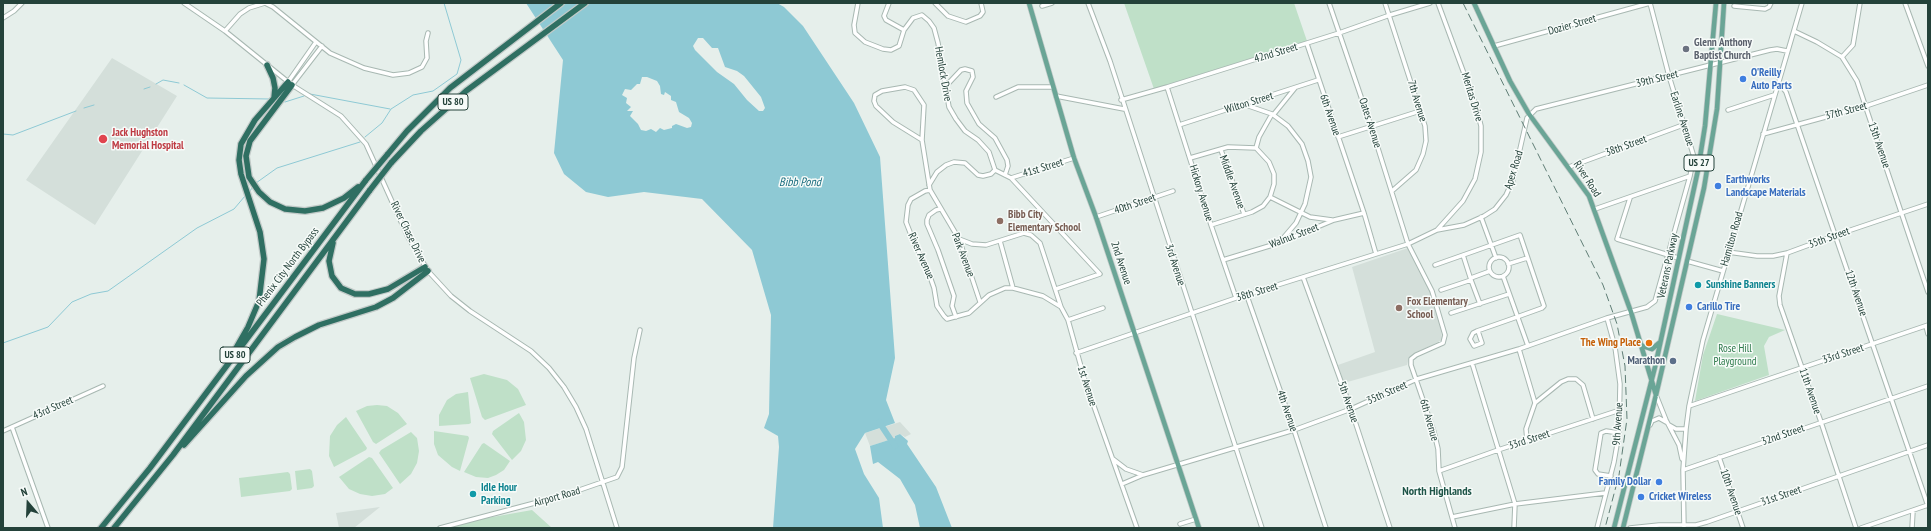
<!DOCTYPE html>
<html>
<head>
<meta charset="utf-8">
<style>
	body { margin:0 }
	#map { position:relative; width:1931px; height:531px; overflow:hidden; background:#e6efeb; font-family:"PT Sans Narrow",sans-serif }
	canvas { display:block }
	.frame { position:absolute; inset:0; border:4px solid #24423a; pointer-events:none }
	.north { position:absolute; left:8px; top:483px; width:40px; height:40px; -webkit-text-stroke:3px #f7fbf9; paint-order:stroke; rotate:341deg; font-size:11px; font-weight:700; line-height:16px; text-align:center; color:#24423a }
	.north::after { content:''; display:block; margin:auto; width:14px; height:18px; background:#24423a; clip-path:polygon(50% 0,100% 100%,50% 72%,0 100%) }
</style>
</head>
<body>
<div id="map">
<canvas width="1931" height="531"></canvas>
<div class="frame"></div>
<div class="north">N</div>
</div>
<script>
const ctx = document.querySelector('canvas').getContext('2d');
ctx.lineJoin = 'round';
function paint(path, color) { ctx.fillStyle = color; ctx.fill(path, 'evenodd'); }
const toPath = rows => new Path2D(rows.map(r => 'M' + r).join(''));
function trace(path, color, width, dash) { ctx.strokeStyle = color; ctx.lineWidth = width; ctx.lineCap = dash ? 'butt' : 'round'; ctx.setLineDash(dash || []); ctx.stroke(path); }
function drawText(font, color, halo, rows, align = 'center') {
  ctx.font = font + ' "PT Sans Narrow",sans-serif'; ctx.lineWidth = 3; ctx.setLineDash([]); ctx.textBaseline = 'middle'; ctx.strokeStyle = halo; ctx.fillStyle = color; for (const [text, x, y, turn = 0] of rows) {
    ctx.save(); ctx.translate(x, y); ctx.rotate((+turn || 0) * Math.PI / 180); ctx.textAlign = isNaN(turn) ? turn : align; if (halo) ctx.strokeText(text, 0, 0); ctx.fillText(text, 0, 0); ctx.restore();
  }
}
const built = toPath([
	[112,58,177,96,95,225,26,180],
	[1408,248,1430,291,1441,325,1442,340,1412,355,1409,358,1407,365,1344,383,1338,365,1375,352,1352,267],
	[900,422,911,434,905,437,900,434,895,436,896,438,870,446,865,433],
	[380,507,354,528,339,528,336,513]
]);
const green = toPath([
	[1124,3,1294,3,1307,41,1154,89],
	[1717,314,1785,330,1769,337,1764,346,1769,375,1695,401,1703,355],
	[484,374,507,380,518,389,526,405,485,420,482,417,470,378],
	[468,392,471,423,469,424,439,426,439,415,447,400,456,394],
	[377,405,387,406,398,413,407,424,376,444,373,442,356,411,367,406],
	[519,413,524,422,526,440,521,451,512,460,492,434,493,431],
	[346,417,367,448,366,450,334,467,329,456,330,436,337,425],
	[434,431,468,436,469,438,460,471,452,467,438,455,434,444],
	[411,432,417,438,419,451,417,463,411,474,400,484,379,453,381,450],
	[484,443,510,461,504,470,496,475,488,478,476,477,464,472,482,444],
	[369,457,372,458,393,488,385,494,372,496,360,494,349,489,339,477],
	[310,469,312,471,314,486,312,488,297,490,295,471],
	[288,472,290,474,292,489,290,491,241,497,239,478],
	[532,510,552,528,431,528]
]);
const water = toPath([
	[526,3,777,3,784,7,803,26,854,103,880,157,895,358,886,400,895,423,865,433,855,449,864,474,879,498,883,528,773,528,779,447,778,436,764,428,769,414,771,315,752,250,702,199,644,192,608,197,586,192,564,174,554,153,563,60],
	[698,38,703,38,712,48,718,48,725,67,737,71,744,76,761,97,765,108,763,111,759,111,747,100,734,84,717,72,695,50,693,46],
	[642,77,647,77,657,81,660,86,661,94,664,95,665,92,671,96,671,100,676,102,679,112,689,118,692,123,691,127,687,128,676,124,672,126,672,128,664,130,660,128,656,132,651,129,646,131,641,130,638,124,630,116,633,111,627,111,631,107,626,103,627,98,622,95,625,89,631,90,637,84,640,84],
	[900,434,908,441,907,444,936,487,952,528,920,528,915,505,900,479,878,462,873,464,870,446,895,438,895,436]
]);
const stream = toPath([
	[156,84,163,80,179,83],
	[184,85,207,98,270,99],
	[144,89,150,87],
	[310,94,390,109],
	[285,102,304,96],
	[84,108,94,105],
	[3,134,13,135,76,111],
	[365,137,382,123,391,109,413,95,433,91,457,74,461,60,444,3],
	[256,183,277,168,360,142],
	[249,192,253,187],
	[3,343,48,327,72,302,91,294,108,291,197,228,234,209,245,196]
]);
const river = toPath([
	[879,422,895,446]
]);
const minor = toPath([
	[184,3,225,31,292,85,341,116,366,144,408,237,428,271,451,296,470,311,531,351,549,368,564,387,576,407,586,429,617,528],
	[858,3,854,25,855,33,865,42,883,49,891,50,899,46,904,30,913,18,922,15,929,21,934,28,938,43,949,107,956,119,965,131,978,140,989,152,995,170],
	[889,3,884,16,886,20,904,30],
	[935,3,948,16,966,22,980,16,983,12,981,3],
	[1088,3,1110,61,1262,528],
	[1329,3,1371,126,1408,244,1432,291,1445,335,1443,343,1416,355,1411,359,1411,365,1434,432,1438,449,1439,471,1455,528],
	[1385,3,1425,126,1426,141,1423,154,1416,170,1392,191],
	[1905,3,1928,66],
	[1042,6,1052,3],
	[1734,6,1765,9,1769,7,1771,3],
	[3,18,14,11,22,3],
	[225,31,240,14,249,8,265,3,273,7,330,53,364,68,393,75,409,73,422,67,427,58,426,41,428,33],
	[1794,31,1817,42,1842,57,1857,81,1928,292],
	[1307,44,1364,213,1376,254],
	[1494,46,1650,3],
	[1842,57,1853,45,1860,3],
	[288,82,316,42],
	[1779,83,1786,92,1928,506],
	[292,85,322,46],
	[905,87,914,90,924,105,922,140,893,122,876,106,874,101,875,95,882,91,905,87],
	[945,87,961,70,965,69,972,71,973,77,966,91,967,103,979,124,995,138,1007,160,1008,166,1005,175],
	[1167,87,1211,225,1236,298],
	[1056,96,1124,109],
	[996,97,1018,87,1053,87],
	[1121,100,1167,87,1339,33,1390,15,1430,3],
	[1243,104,1272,114,1288,126,1302,144,1308,161,1311,177,1305,204,1296,223,1279,243],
	[1728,110,1774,95],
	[1179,125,1318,80],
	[1763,134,1866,106,1928,85],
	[1338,137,1420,111],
	[922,140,930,190,959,239,980,302],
	[1256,148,1259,137,1272,114,1274,114,1295,88],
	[1221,150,1244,214],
	[1190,158,1228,147,1256,148,1269,162,1274,174,1274,184,1270,197,1263,206,1252,212,1211,225],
	[1569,167,1683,125],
	[995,170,1011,178,1100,274,1056,289],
	[1011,178,1074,158],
	[929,185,937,172,946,165,954,162,965,163,978,175,983,176,991,174,995,170],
	[930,190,925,191,911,199,908,205,906,222,915,245,927,268,934,288,937,306,944,316,947,319,969,313,989,295,1005,288,1013,288,1043,296,1061,307],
	[1270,197,1310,217,1332,220],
	[1630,198,1617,239,1678,258],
	[940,209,936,210,929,215,927,220,927,224,938,250,954,296,952,306,956,317],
	[1595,209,1690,176],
	[1096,217,1173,191],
	[1481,217,1496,258],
	[1437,230,1463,201,1475,179,1481,152,1481,126,1476,106,1438,3],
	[959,239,972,244,986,245,1024,233,1031,235,1040,243,1061,307,1068,320,1085,381,1137,528],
	[1000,241,1013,288],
	[1728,252,1757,256,1773,256,1787,253,1836,235,1928,204],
	[1787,253,1779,296,1780,305,1821,422,1856,528],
	'1489 267a10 10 0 1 1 20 0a10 10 0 1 1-20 0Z',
	[1223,260,1279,243,1334,220,1364,213],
	[1687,261,1723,271],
	[1508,264,1527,258],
	[1435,265,1520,235,1544,306,1542,308,1517,317,1477,331,1473,333,1470,339,1474,346,1482,343,1478,331],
	[1503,276,1528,346],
	[1303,277,1351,409,1390,528],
	[1471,278,1490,271],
	[1471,280,1480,304],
	[1441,290,1471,280,1463,255],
	[1247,296,1294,430,1326,528],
	[1451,313,1509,294],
	[1068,320,1103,308],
	[1926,326,1928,334],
	[1519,349,1535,403,1526,429,1527,441],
	[1076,353,1236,298,1408,244,1437,230,1464,225,1484,216,1495,209,1506,195,1513,180,1527,118,1536,109,1770,50,1777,49,1787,51],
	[1472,363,1515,504,1514,528],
	[1656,395,1666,420,1679,445,1682,459],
	[1535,403,1561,382,1568,379,1576,379,1583,385,1593,419],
	[1689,406,1928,325],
	[1650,425,1652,421,1659,418,1666,422],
	[1669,425,1676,429,1686,429],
	[12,427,48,528],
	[3,431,103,386],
	[1719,457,1743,528],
	[1113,459,1126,469,1143,475],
	[1683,470,1928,386],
	[1439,471,1498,450,1620,410],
	[1611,476,1598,474,1595,470,1601,433,1606,431,1619,433],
	[1122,484,1143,475,1294,430,1351,409,1417,379,1519,349,1607,318,1647,307,1655,301,1690,176,1694,157,1669,76,1650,3],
	[1452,517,1515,504,1605,493],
	[1180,524,1196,519],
	[440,528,565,495,617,477,622,467,634,358,640,330],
	[1597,528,1614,462,1619,433,1620,384,1615,347,1607,318],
	[1630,528,1659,525,1696,525,1707,522,1928,445],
	[1684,528,1683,470,1686,429,1689,406,1703,340,1802,3],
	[1861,528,1928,505],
	[1912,528,1913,511]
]);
const major = toPath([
	[1029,3,1074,158,1096,217,1199,528],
	[1474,3,1510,81,1529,114,1589,196,1631,312,1656,395],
	[1640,345,1652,349,1659,343],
	[1614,528,1655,367,1698,170,1705,126,1716,3],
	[1623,528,1656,395,1704,188,1717,109,1724,3]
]);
const highway = toPath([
	[267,65,273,78,275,88,274,98],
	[292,85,250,141,246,156,249,177,259,192,270,202,285,209,305,211,323,208,344,198,358,187],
	[387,155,407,131,450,88,561,3],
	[391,163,421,131,466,91,585,3],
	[333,243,329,261,332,276,341,288,355,294,369,294,388,289,425,267],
	[236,348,248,327,259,301,264,259,260,232,241,174,239,160,241,144,255,120,288,82],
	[184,445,246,376,278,347,295,337,319,325,376,307,393,298,428,271],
	[101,528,150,468,366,180],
	[114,528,173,455,370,190]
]);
const rail = toPath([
	[1463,3,1603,285,1617,324,1625,366,1627,419,1619,475,1605,528]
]);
const highwayBridge = toPath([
	[366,180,387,155],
	[370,190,391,163]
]);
const markers = [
	[1686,49,4,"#6b7280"],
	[1743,79,4,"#3f7fe0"],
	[103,139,5,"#e0444e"],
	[1718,186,4,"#3f7fe0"],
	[1000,221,4,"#8d6e63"],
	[1698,285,4,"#0f9aa8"],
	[1689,307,4,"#3f7fe0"],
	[1399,308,4,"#8d6e63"],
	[1649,343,4,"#e8710a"],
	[1673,361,4,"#5c6f8a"],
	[1659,482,4,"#3f7fe0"],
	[473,494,4,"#0f9aa8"],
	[1641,497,4,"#3f7fe0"]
];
const shields = [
	[453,102,30],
	[1699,163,30],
	[235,355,30]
];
const shieldNames = [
	["US 80",453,102],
	["US 27",1699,163],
	["US 80",235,355]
];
const streetNames = [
	["Dozier Street",1572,25,-16],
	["42nd Street",1276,53,-17],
	["Hemlock Drive",943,74,80],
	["39th Street",1657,79,-14],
	["Meritas Drive",1472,97,73],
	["7th Avenue",1417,101,73],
	["Wilton Street",1249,103,-17],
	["37th Street",1846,111,-15],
	["6th Avenue",1330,115,71],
	["Earline Avenue",1682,119,72],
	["Oates Avenue",1370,123,72],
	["13th Avenue",1879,145,71],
	["38th Street",1626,146,-20],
	["41st Street",1043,168,-17],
	["Apex Road",1514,170,-73],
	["River Road",1587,179,57],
	["Middle Avenue",1232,182,70],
	["Hickory Avenue",1201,193,73],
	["40th Street",1135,204,-19],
	["River Chase Drive",408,232,64],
	["Walnut Street",1294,236,-21],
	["35th Street",1829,238,-20],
	["Hamilton Road",1732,239,-74],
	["Park Avenue",963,255,69],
	["River Avenue",921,256,66],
	["2nd Avenue",1121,263,72],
	["3rd Avenue",1175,265,72],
	["Veterans Parkway",1668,266,-78],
	["Phenix City North Bypass",288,267,-53],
	["38th Street",1257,292,-17],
	["12th Avenue",1856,293,71],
	["33rd Street",1843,354,-18],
	["1st Avenue",1087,386,72],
	["11th Avenue",1810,391,71],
	["35th Street",1387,393,-24],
	["5th Avenue",1348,402,71],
	["43rd Street",53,408,-24],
	["4th Avenue",1287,411,71],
	["6th Avenue",1429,420,74],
	["9th Avenue",1618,424,-86],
	["32nd Street",1783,435,-19],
	["33rd Street",1529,440,-18],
	["10th Avenue",1731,492,71],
	["31st Street",1781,496,-19],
	["Airport Road",557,497,-16]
];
const worshipNames = [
	["Glenn Anthony",1694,43],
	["Baptist Church",1694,56]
];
const shopNames = [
	["O'Reilly",1751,73],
	["Auto Parts",1751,86],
	["Earthworks",1726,180],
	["Landscape Materials",1726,193],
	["Carillo Tire",1697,307],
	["Family Dollar",1651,482,"right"],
	["Cricket Wireless",1649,497]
];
const healthNames = [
	["Jack Hughston",112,133],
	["Memorial Hospital",112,146]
];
const educationNames = [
	["Bibb City",1008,215],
	["Elementary School",1008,228],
	["Fox Elementary",1407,302],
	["School",1407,315]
];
const cultureNames = [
	["Sunshine Banners",1706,285],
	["Idle Hour",481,488],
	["Parking",481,501]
];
const foodNames = [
	["The Wing Place",1641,343]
];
const parkNames = [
	["Rose Hill",1735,349],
	["Playground",1735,362]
];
const serviceNames = [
	["Marathon",1665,361]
];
const waterNames = [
	["Bibb Pond",800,183]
];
const neighbourhoodNames = [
	["North Highlands",1437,492]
];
paint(built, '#d4dfda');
paint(green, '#bfe0c8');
paint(water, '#8ec9d4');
trace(stream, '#8ec9d4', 1);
trace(river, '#8ec9d4', 6);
trace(minor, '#a8b8b2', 5.5);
trace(major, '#c2cac8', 6);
trace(highway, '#c2cac8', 8);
trace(minor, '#fff', 3.5);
trace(major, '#6aa596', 4.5);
trace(highway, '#2f6f62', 5.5);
trace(rail, '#5f7d75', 1, [8, 4]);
trace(highwayBridge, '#c2cac8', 8, []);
trace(highwayBridge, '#2f6f62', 5.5);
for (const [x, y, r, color] of markers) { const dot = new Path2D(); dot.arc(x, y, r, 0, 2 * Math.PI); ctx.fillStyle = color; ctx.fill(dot); trace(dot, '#f7fbf9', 1.5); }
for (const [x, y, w] of shields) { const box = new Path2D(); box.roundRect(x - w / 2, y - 8, w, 16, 3); ctx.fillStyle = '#f7fbf9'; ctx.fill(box); trace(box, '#24423a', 1); }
drawText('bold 10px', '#24423a', null, shieldNames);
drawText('11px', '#24423a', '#f7fbf9', streetNames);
drawText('bold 11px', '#5b616d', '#f7fbf9', worshipNames, 'left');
drawText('bold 11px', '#366cbe', '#f7fbf9', shopNames, 'left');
drawText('bold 11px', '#be3a42', '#f7fbf9', healthNames, 'left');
drawText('bold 11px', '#785e54', '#f7fbf9', educationNames, 'left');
drawText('bold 11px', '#0d838f', '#f7fbf9', cultureNames, 'left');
drawText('bold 11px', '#c56008', '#f7fbf9', foodNames, 'right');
drawText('11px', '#2d7a4b', '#f7fbf9', parkNames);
drawText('bold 11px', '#4e5e75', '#f7fbf9', serviceNames, 'right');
drawText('italic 12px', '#1c6f80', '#f7fbf9', waterNames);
drawText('bold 12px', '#1f5548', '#f7fbf9', neighbourhoodNames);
</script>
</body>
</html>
